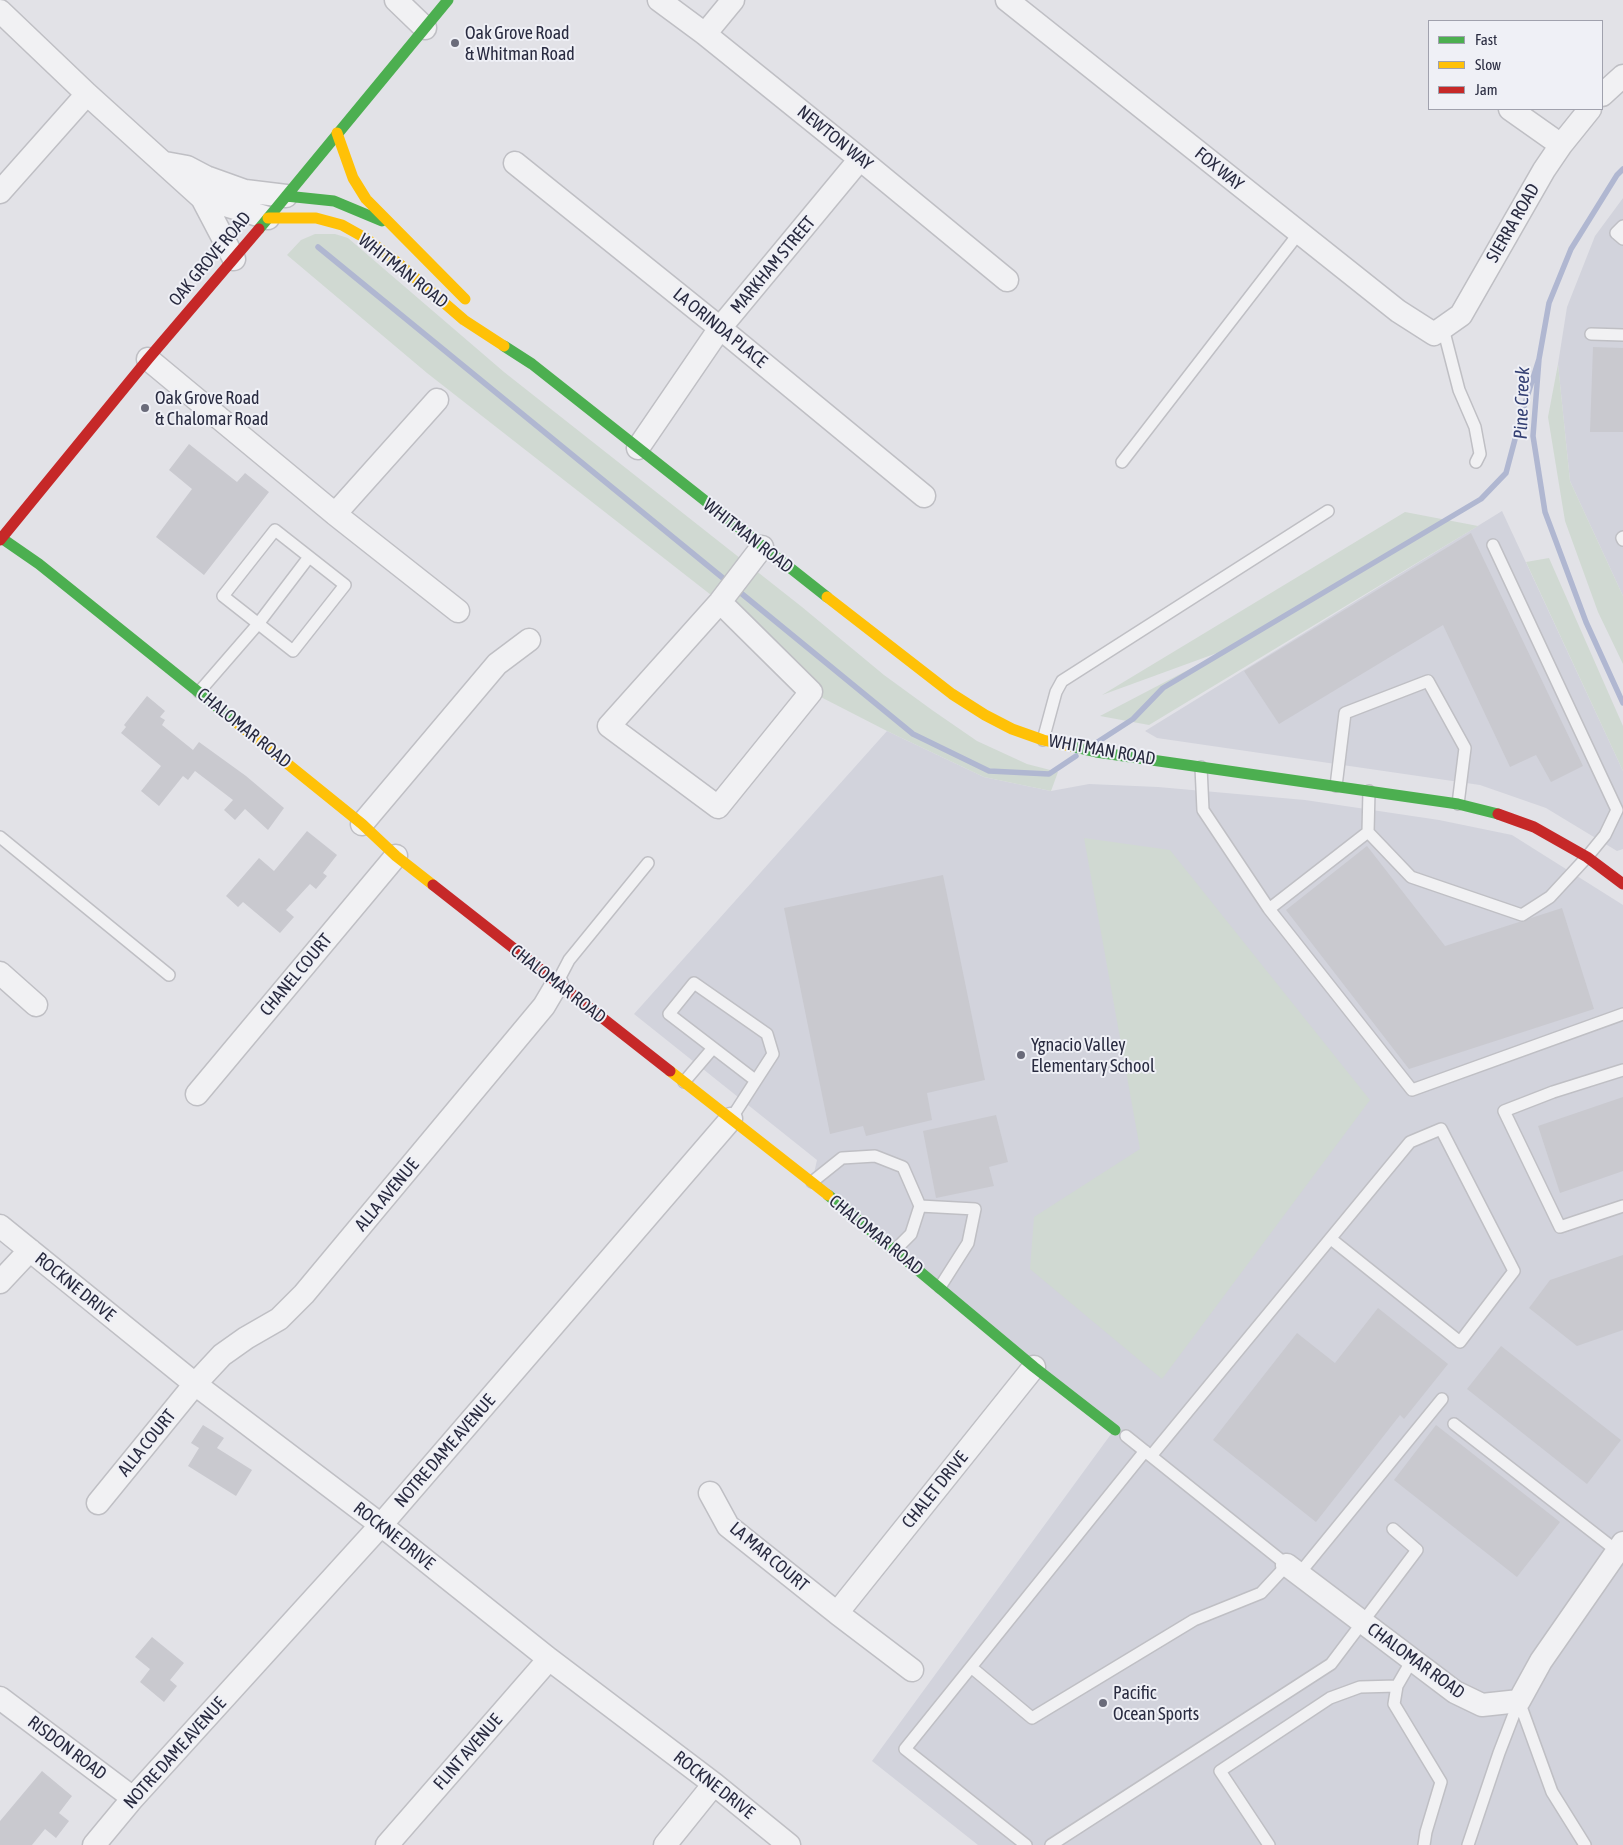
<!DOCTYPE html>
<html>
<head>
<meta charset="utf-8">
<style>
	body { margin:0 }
	#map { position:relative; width:1623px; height:1845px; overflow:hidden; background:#e2e2e7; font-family:"Asap Condensed",sans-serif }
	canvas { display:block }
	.legend { position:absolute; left:1428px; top:20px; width:175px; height:90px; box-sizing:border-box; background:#eff0f6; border:1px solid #a0a1ad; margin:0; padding:6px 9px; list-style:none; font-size:15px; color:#292b40 }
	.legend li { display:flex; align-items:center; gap:10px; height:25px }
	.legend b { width:25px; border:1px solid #a0a1ad }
</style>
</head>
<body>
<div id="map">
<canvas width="1623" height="1845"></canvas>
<ul class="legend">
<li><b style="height:6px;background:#4caf50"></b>Fast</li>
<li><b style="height:6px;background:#ffc107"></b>Slow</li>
<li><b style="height:6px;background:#c62828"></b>Jam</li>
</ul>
</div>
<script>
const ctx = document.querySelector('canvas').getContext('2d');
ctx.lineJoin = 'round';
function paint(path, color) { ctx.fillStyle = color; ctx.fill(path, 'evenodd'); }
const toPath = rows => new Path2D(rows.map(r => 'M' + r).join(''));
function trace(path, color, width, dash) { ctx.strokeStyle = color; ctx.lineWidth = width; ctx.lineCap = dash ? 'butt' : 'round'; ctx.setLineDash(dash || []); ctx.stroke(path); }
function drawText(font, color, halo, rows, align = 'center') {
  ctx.font = font + ' "Asap Condensed",sans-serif'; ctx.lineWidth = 4; ctx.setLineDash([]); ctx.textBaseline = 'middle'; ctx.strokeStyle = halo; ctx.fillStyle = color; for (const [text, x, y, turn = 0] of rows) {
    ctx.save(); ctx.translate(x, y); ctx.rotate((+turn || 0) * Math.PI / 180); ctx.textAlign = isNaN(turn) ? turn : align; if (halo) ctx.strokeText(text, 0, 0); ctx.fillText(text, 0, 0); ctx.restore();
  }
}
const built = toPath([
	[1623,198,1623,596,1570,481,1558,364,1567,307,1595,236],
	[1502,511,1623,771,1623,849,1617,851,1546,808,1480,785,1157,738,1145,731],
	[887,731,984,777,1051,791,1089,784,1158,787,1305,800,1439,820,1512,835,1623,905,1623,1845,978,1845,872,1761,1114,1430,812,1182,817,1160,634,1014]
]);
const green = toPath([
	[315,234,335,234,348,238,504,372,802,607,884,675,932,710,977,741,1027,764,1058,772,1051,791,984,777,887,731,811,692,720,602,427,373,287,255,301,240],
	[1558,364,1570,481,1623,596,1623,664,1598,612,1565,521,1548,417],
	[1405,512,1478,526,1149,725,1100,716,1228,649,1102,695],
	[1549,558,1623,726,1623,771,1526,562],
	[1084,838,1170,850,1370,1100,1162,1379,1030,1269,1034,1217,1140,1149]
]);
const stream = toPath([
	[1623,169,1617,175,1571,249,1549,303,1539,359,1533,436,1545,512,1586,622,1623,703],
	[318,247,729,583],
	[736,589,913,734,989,771,1049,774,1076,756],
	[1096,743,1133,719,1163,688,1481,499,1506,473,1522,413,1539,359]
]);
const building = toPath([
	[1593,347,1623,348,1623,432,1590,432],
	[189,444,237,482,245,473,269,492,204,575,156,537,192,489,169,470],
	[1471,533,1583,766,1551,782,1536,755,1510,767,1443,625,1279,724,1244,671],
	[147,696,165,711,160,717,165,720,162,725,193,750,199,742,246,776,284,808,268,830,245,809,235,820,224,810,233,800,195,771,188,780,183,776,159,806,141,791,161,766,121,733,126,727,124,725],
	[307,831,337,855,323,873,327,876,316,889,310,884,286,910,294,917,280,933,243,902,238,907,226,896,259,858,274,871],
	[1367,846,1445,946,1519,922,1523,922,1531,918,1562,908,1594,1009,1409,1069,1286,910],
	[943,875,985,1080,927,1093,932,1120,866,1136,863,1126,830,1134,784,908],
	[1623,1097,1623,1171,1560,1193,1538,1126],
	[996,1115,1008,1162,989,1167,994,1186,936,1198,923,1131],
	[1623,1255,1623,1330,1577,1346,1529,1308,1550,1280],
	[1378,1308,1448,1364,1404,1419,1400,1415,1316,1522,1213,1440,1297,1333,1335,1363],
	[1501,1346,1621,1440,1587,1484,1467,1389],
	[203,1425,224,1438,217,1448,252,1470,236,1496,188,1466,199,1448,191,1443],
	[1436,1425,1560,1522,1517,1577,1394,1480],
	[152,1637,184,1663,170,1680,177,1686,164,1702,140,1682,150,1669,135,1657],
	[42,1771,72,1796,59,1813,69,1821,56,1838,45,1829,32,1845,0,1845,0,1821]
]);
const lane = toPath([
	[1623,226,1616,233,1623,239],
	[1443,328,1459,390,1475,427,1480,454,1476,462],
	[1591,334,1623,335],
	[1122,462,1299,233],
	[275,530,345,585,293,651,223,596,275,530],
	[1623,537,1622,538,1623,540],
	[199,692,258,624,309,557],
	[1043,740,1056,692,1062,681,1328,511],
	[1201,767,1203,810,1269,909,1412,1090,1623,1014],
	[1336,786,1345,713,1428,681,1465,748,1458,804],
	[1368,832,1411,877,1522,915,1550,897,1587,857,1605,835,1617,810,1493,545],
	[0,837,169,975],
	[1269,909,1368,832,1369,791],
	[557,983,569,960,648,863],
	[1623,1070,1553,1092,1504,1111,1560,1227,1623,1206],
	[684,1082,713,1048],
	[731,1119,773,1054,767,1034,694,983,669,1014,755,1080],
	[812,1182,842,1158,875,1156,903,1167,920,1206,911,1234,895,1250],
	[920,1206,975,1209,968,1243,940,1287],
	[1454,1424,1617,1551],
	[1151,1456,1410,1142,1441,1129,1514,1271,1460,1342,1331,1239],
	[1299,1574,1442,1399],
	[1412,1660,1397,1686,1394,1704,1441,1782,1426,1832,1424,1845],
	[971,1667,1032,1718,1194,1620,1261,1593,1287,1565,1126,1436],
	[1519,1701,1552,1792,1585,1845],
	[1026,1845,905,1749,1145,1451],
	[1051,1845,1331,1664,1417,1550,1393,1529],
	[1269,1845,1220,1771,1330,1698,1360,1687,1397,1686],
	[1468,1845,1499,1753,1519,1701]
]);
const street = toPath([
	[396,0,425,28],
	[659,0,705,34,860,159,1007,280],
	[1007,0,1398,311,1434,334,1461,315,1544,170,1561,145,1590,109],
	[0,11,87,94,202,198,268,218],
	[705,34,733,0],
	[1602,95,1623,76],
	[1510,109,1561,145],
	[165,163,187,167,206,177,245,191,286,196],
	[515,163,720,328,924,496],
	[0,192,87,94],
	[202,198,234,259],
	[148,359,335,514,458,611],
	[638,448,720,328,860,159],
	[335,514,437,400],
	[720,602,811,692,718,807,609,726,720,602,762,547],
	[362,824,497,664,529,640],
	[0,973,36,1005],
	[197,1094,396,856],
	[0,1226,195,1384,381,1525,549,1659,714,1784,789,1845],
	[0,1282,30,1250],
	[710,1493,728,1526,837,1613,912,1670],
	[98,1503,195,1384,222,1355,246,1338,279,1319,304,1294,544,1006,557,984],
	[1287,1565,1455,1692,1482,1705,1519,1701,1541,1661,1623,1543],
	[837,1613,1034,1367],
	[0,1698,133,1798],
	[94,1845,133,1798,381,1525,731,1119],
	[387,1845,549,1659],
	[665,1845,714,1784]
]);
const fast = toPath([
	[286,196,334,201,382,221],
	[259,229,448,0],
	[504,346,532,364,827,597],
	[0,537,39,564,237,723],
	[1070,746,1096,752,1458,804,1498,814],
	[828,1195,1034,1367,1115,1430]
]);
const slow = toPath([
	[337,133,353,178,366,199,465,299],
	[268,218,316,218,342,225,367,239,398,263,464,320,504,346],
	[827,597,952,694,985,715,1012,729,1043,740,1070,746],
	[237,723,362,824,396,856,433,885],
	[670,1071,828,1195]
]);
const jam = toPath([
	[0,540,148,359,259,229],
	[1498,814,1534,827,1587,857,1623,884],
	[433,885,670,1071]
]);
const markers = [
	[455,43,5,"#6a6b7a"],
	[145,408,5,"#6a6b7a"],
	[1021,1055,5,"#6a6b7a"],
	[1103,1703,5,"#6a6b7a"]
];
const poiNames = [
	["Oak Grove Road",465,33],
	["& Whitman Road",465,54],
	["Oak Grove Road",155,398],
	["& Chalomar Road",155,419],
	["Ygnacio Valley",1031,1045],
	["Elementary School",1031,1066],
	["Pacific",1113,1693],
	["Ocean Sports",1113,1714]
];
const streetNames = [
	["NEWTON WAY",835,138,39],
	["FOX WAY",1219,169,39],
	["SIERRA ROAD",1513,223,-60],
	["OAK GROVE ROAD",210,259,-50],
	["MARKHAM STREET",773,265,-50],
	["WHITMAN ROAD",403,271,38],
	["LA ORINDA PLACE",720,328,39],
	["WHITMAN ROAD",748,536,38],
	["CHALOMAR ROAD",244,728,39],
	["WHITMAN ROAD",1102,750,10],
	["CHANEL COURT",296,975,-50],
	["CHALOMAR ROAD",558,984,38],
	["ALLA AVENUE",387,1195,-50],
	["CHALOMAR ROAD",876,1235,39],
	["ROCKNE DRIVE",75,1287,39],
	["ALLA COURT",147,1443,-51],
	["NOTRE DAME AVENUE",445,1451,-49],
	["CHALET DRIVE",935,1490,-51],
	["ROCKNE DRIVE",394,1536,38],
	["LA MAR COURT",769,1557,40],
	["CHALOMAR ROAD",1416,1661,36],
	["RISDON ROAD",67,1748,37],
	["FLINT AVENUE",468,1752,-49],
	["NOTRE DAME AVENUE",175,1753,-48],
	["ROCKNE DRIVE",714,1785,38]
];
const waterNames = [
	["Pine Creek",1522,403,-88]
];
paint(built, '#d2d3dc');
paint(green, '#d0d9d2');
trace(stream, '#b0b7d1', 5.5);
paint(building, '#c9c9cf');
trace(lane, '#bfbfc4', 14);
trace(street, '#bfbfc4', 25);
trace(lane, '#f1f1f3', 11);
trace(street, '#f1f1f3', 22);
trace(fast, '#4caf50', 11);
trace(slow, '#ffc107', 11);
trace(jam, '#c62828', 11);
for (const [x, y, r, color] of markers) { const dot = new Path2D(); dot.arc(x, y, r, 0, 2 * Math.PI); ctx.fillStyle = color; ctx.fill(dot); trace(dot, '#eff0f6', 2); }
drawText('18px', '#292b40', '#eff0f6', poiNames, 'left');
drawText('18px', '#292b40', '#eff0f6', streetNames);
drawText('italic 19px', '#333f73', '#eff0f6', waterNames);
</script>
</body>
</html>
